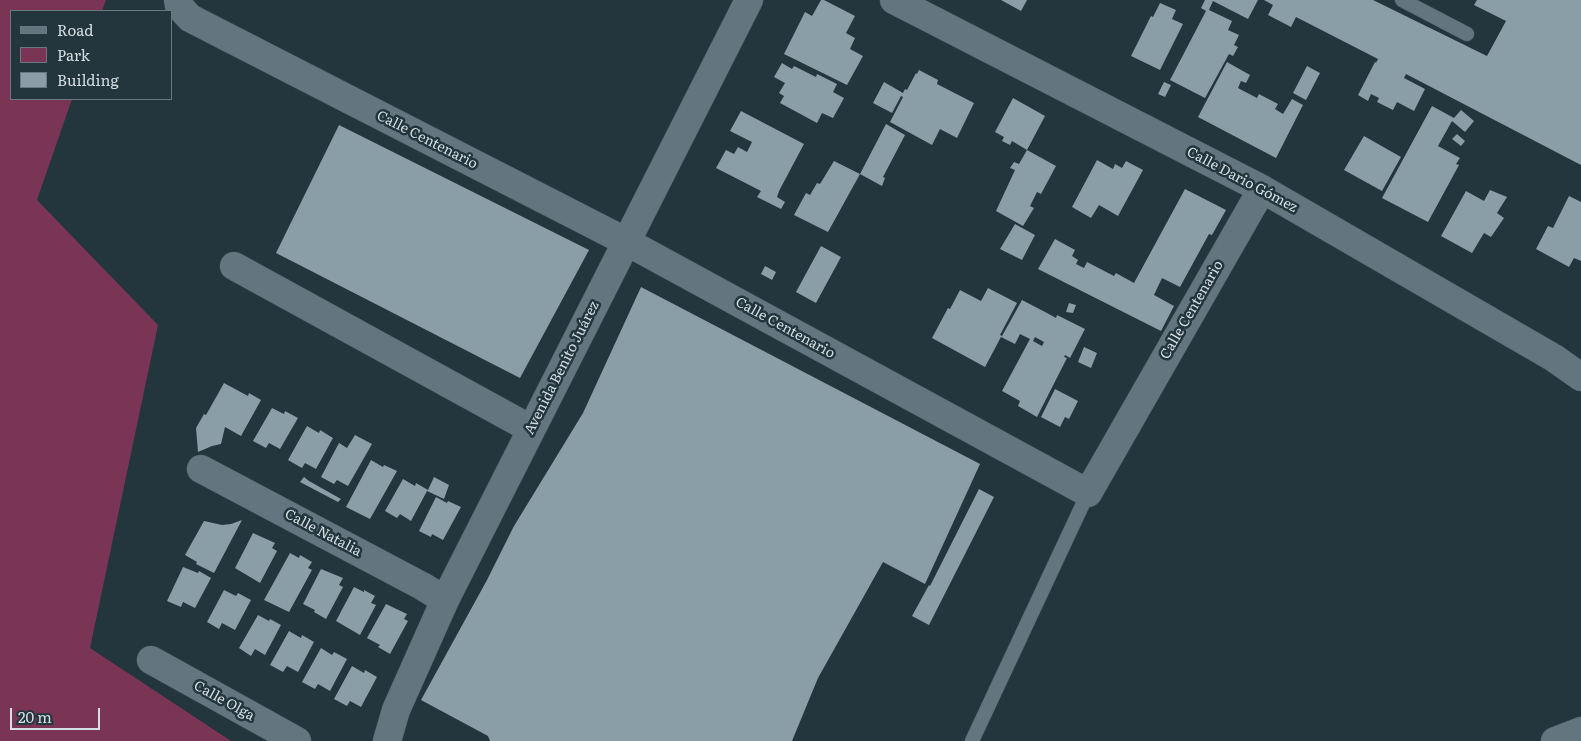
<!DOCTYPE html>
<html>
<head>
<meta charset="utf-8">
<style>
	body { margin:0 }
	#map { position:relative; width:1581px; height:741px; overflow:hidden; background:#23353d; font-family:Literata,serif }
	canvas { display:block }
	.legend { position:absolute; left:10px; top:10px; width:162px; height:90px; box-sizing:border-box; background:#23353d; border:1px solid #6a797f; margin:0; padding:6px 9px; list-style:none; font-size:15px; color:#d4dee3 }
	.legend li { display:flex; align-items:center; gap:10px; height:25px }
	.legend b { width:25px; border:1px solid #6a797f }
	.scale { position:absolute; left:10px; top:708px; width:90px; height:22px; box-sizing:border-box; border:2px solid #d4dee3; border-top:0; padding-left:6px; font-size:15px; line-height:18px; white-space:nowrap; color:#d4dee3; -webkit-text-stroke:4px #23353d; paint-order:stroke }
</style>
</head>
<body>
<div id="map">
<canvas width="1581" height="741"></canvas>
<ul class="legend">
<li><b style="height:6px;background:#637680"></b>Road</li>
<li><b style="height:14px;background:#7a3554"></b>Park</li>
<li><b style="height:14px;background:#8a9ea8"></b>Building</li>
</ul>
<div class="scale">20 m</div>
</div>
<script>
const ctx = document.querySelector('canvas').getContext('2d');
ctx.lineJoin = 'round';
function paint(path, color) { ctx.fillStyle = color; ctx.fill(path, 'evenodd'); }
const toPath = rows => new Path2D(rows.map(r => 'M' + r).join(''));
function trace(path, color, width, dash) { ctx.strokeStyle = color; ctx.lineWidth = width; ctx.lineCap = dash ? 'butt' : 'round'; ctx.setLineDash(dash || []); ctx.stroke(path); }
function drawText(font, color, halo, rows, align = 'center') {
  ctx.font = font + ' Literata,serif'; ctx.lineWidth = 5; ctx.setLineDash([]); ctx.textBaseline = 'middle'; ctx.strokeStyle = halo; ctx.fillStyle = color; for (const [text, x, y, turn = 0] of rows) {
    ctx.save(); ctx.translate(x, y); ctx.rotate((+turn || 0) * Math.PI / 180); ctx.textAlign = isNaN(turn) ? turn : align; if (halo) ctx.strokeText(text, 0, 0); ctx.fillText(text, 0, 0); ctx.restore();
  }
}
const green = toPath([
	[0,0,106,0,102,11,11,11,11,99,72,99,37,200,158,325,90,648,231,741,0,741]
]);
const building = toPath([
	[821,0,824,0,855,16,846,33,855,38,850,49,863,56,847,85,784,54,805,12,812,16],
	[1001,0,1027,0,1021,11],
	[1205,0,1258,0,1248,19,1213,1,1209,10,1232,21,1228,30,1239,35,1234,45,1238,47,1233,56,1229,54,1205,98,1170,80,1206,11,1201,8],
	[1264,0,1373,0,1487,56,1506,21,1474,5,1477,0,1581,0,1581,165,1406,74,1404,78,1425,89,1414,111,1397,102,1393,110,1377,102,1379,98,1371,94,1368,101,1358,95,1375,62,1376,63,1378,59,1296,17,1291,27,1268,15,1273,5],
	[1160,3,1176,10,1172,19,1183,24,1160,70,1131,56,1151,16,1153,17],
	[1227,62,1250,75,1246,83,1241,81,1238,88,1257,98,1259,94,1278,104,1275,109,1283,114,1292,99,1303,105,1276,158,1198,117],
	[782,63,792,69,794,66,816,77,817,74,837,84,833,92,844,98,833,118,822,113,817,123,780,103,784,96,779,93,785,83,774,77],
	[1307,66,1320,73,1306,100,1293,93],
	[919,70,938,80,937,84,974,103,957,138,940,129,932,145,890,122,903,97,901,96,892,113,873,103,884,82,903,93,905,89,907,90,916,73,917,74],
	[1164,82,1171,85,1165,97,1158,94],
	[1013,98,1045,116,1027,150,1012,141,1010,145,1002,141,1004,137,995,132],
	[1432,106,1454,118,1461,110,1474,121,1465,132,1452,121,1438,146,1460,158,1456,164,1459,165,1428,222,1382,198],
	[741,111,804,144,779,191,777,197,785,202,781,209,757,197,761,191,716,168,726,150,734,154,738,147,747,152,752,142,730,131],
	[886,124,905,135,883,177,885,178,882,186,860,174],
	[339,125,589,250,520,378,276,253],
	[1457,134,1465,141,1461,146,1452,139],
	[1364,136,1401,157,1382,191,1344,170],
	[1027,150,1056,166,1041,194,1037,192,1030,206,1034,208,1023,226,996,211,1015,170,1010,168,1014,162,1019,164],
	[1097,160,1113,169,1115,164,1122,168,1126,161,1143,170,1118,216,1099,205,1091,218,1072,207],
	[834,161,860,174,828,232,794,215,806,193,810,195,817,183,820,184],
	[1185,189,1226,210,1212,235,1209,234,1180,287,1162,278,1154,295,1174,306,1161,331,1038,269,1055,239,1075,250,1072,256,1078,260,1076,264,1084,268,1087,262,1114,276,1116,273,1134,283],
	[1490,190,1507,197,1497,213,1504,218,1491,237,1484,233,1472,253,1441,236,1466,191,1484,201],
	[1569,196,1581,202,1581,261,1574,258,1569,267,1536,249,1548,226,1553,228],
	[1015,224,1035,235,1022,260,1000,249],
	[821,246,841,257,816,303,796,292],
	[765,266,776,272,772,280,761,274],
	[641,287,980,464,925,584,883,562,818,678,792,741,490,741,488,736,421,700,487,580,514,526,583,413],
	[988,288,1017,303,1000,335,1002,336,1022,300,1047,313,1056,318,1057,315,1085,329,1070,358,1065,355,1064,357,1067,358,1037,417,1018,406,1020,401,1002,391,1030,339,1020,334,1015,344,1001,337,985,367,932,338,948,308,950,309,960,290,981,301],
	[1035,337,1044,342,1042,346,1033,341],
	[1069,303,1076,305,1073,313,1066,312],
	[1084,347,1097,353,1091,368,1078,362],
	[224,383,248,396,249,393,261,400,241,436,225,427,221,444,212,446,198,452,196,428,204,414,206,415],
	[1055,389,1078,401,1069,419,1065,417,1060,427,1041,417],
	[272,408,284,414,285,411,298,418,280,449,269,443,266,448,253,441],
	[307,426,319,433,320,430,333,438,316,469,305,463,302,468,288,460],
	[355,435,372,444,348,486,337,480,334,484,321,477,339,443,347,448],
	[371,460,383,467,384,465,397,471,370,519,346,507],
	[304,477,309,481,341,499,338,502,300,482],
	[434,477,449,485,444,499,427,491,411,521,400,514,397,518,385,511,403,479,415,486,416,483,428,490],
	[979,489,994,497,929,625,912,616,929,585,930,586],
	[436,497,447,503,448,501,461,507,443,540,432,534,431,537,419,531],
	[242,520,214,573,196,564,197,562,185,555,204,521,222,525,231,524],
	[253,533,275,543,272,548,277,551,260,583,235,568],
	[290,553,299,558,300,555,312,562,308,568,312,570,289,612,264,600],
	[183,567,198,573,199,571,211,578,195,608,183,602,181,607,167,601],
	[321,569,343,578,339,585,343,587,326,619,314,612,315,610,303,604],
	[354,587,364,592,364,590,375,596,371,603,376,605,360,635,336,621],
	[224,590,236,596,238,593,251,600,235,630,222,623,219,629,207,622],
	[386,604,407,614,404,619,408,621,390,654,378,647,380,645,367,638],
	[258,615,269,621,270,619,281,625,265,655,255,649,251,656,239,648],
	[289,631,301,638,302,635,314,642,298,672,287,666,283,672,270,665],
	[321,648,332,655,334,652,347,659,330,691,318,684,315,689,302,682],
	[352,666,364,673,365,670,377,677,361,707,350,701,347,706,334,699]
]);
const service = toPath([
	[1402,0,1467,34],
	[972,741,1088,493]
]);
const minor = toPath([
	[178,0,179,6,190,18,627,242,1088,493,1262,189],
	[894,0,1262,189,1554,358,1581,377],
	[234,266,531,429],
	[201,469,422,586,445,600],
	[151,660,297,741],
	[1555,741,1581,731]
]);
const tertiary = toPath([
	[387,741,396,710,445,600,749,0]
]);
const streetNames = [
	["Calle Centenario",427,140,27],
	["Calle Dario Gómez",1242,180,28],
	["Calle Centenario",1192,310,-60],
	["Calle Centenario",785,328,29],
	["Avenida Benito Juárez",562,368,-63],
	["Calle Natalia",323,533,28],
	["Calle Olga",224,701,29]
];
paint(green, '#7a3554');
paint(building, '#8a9ea8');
trace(service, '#435259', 15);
trace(minor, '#435259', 29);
trace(tertiary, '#435259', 29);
trace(service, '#637680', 14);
trace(minor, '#637680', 28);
trace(tertiary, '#637680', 28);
drawText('14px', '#d4dee3', '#23353d', streetNames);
</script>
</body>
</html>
